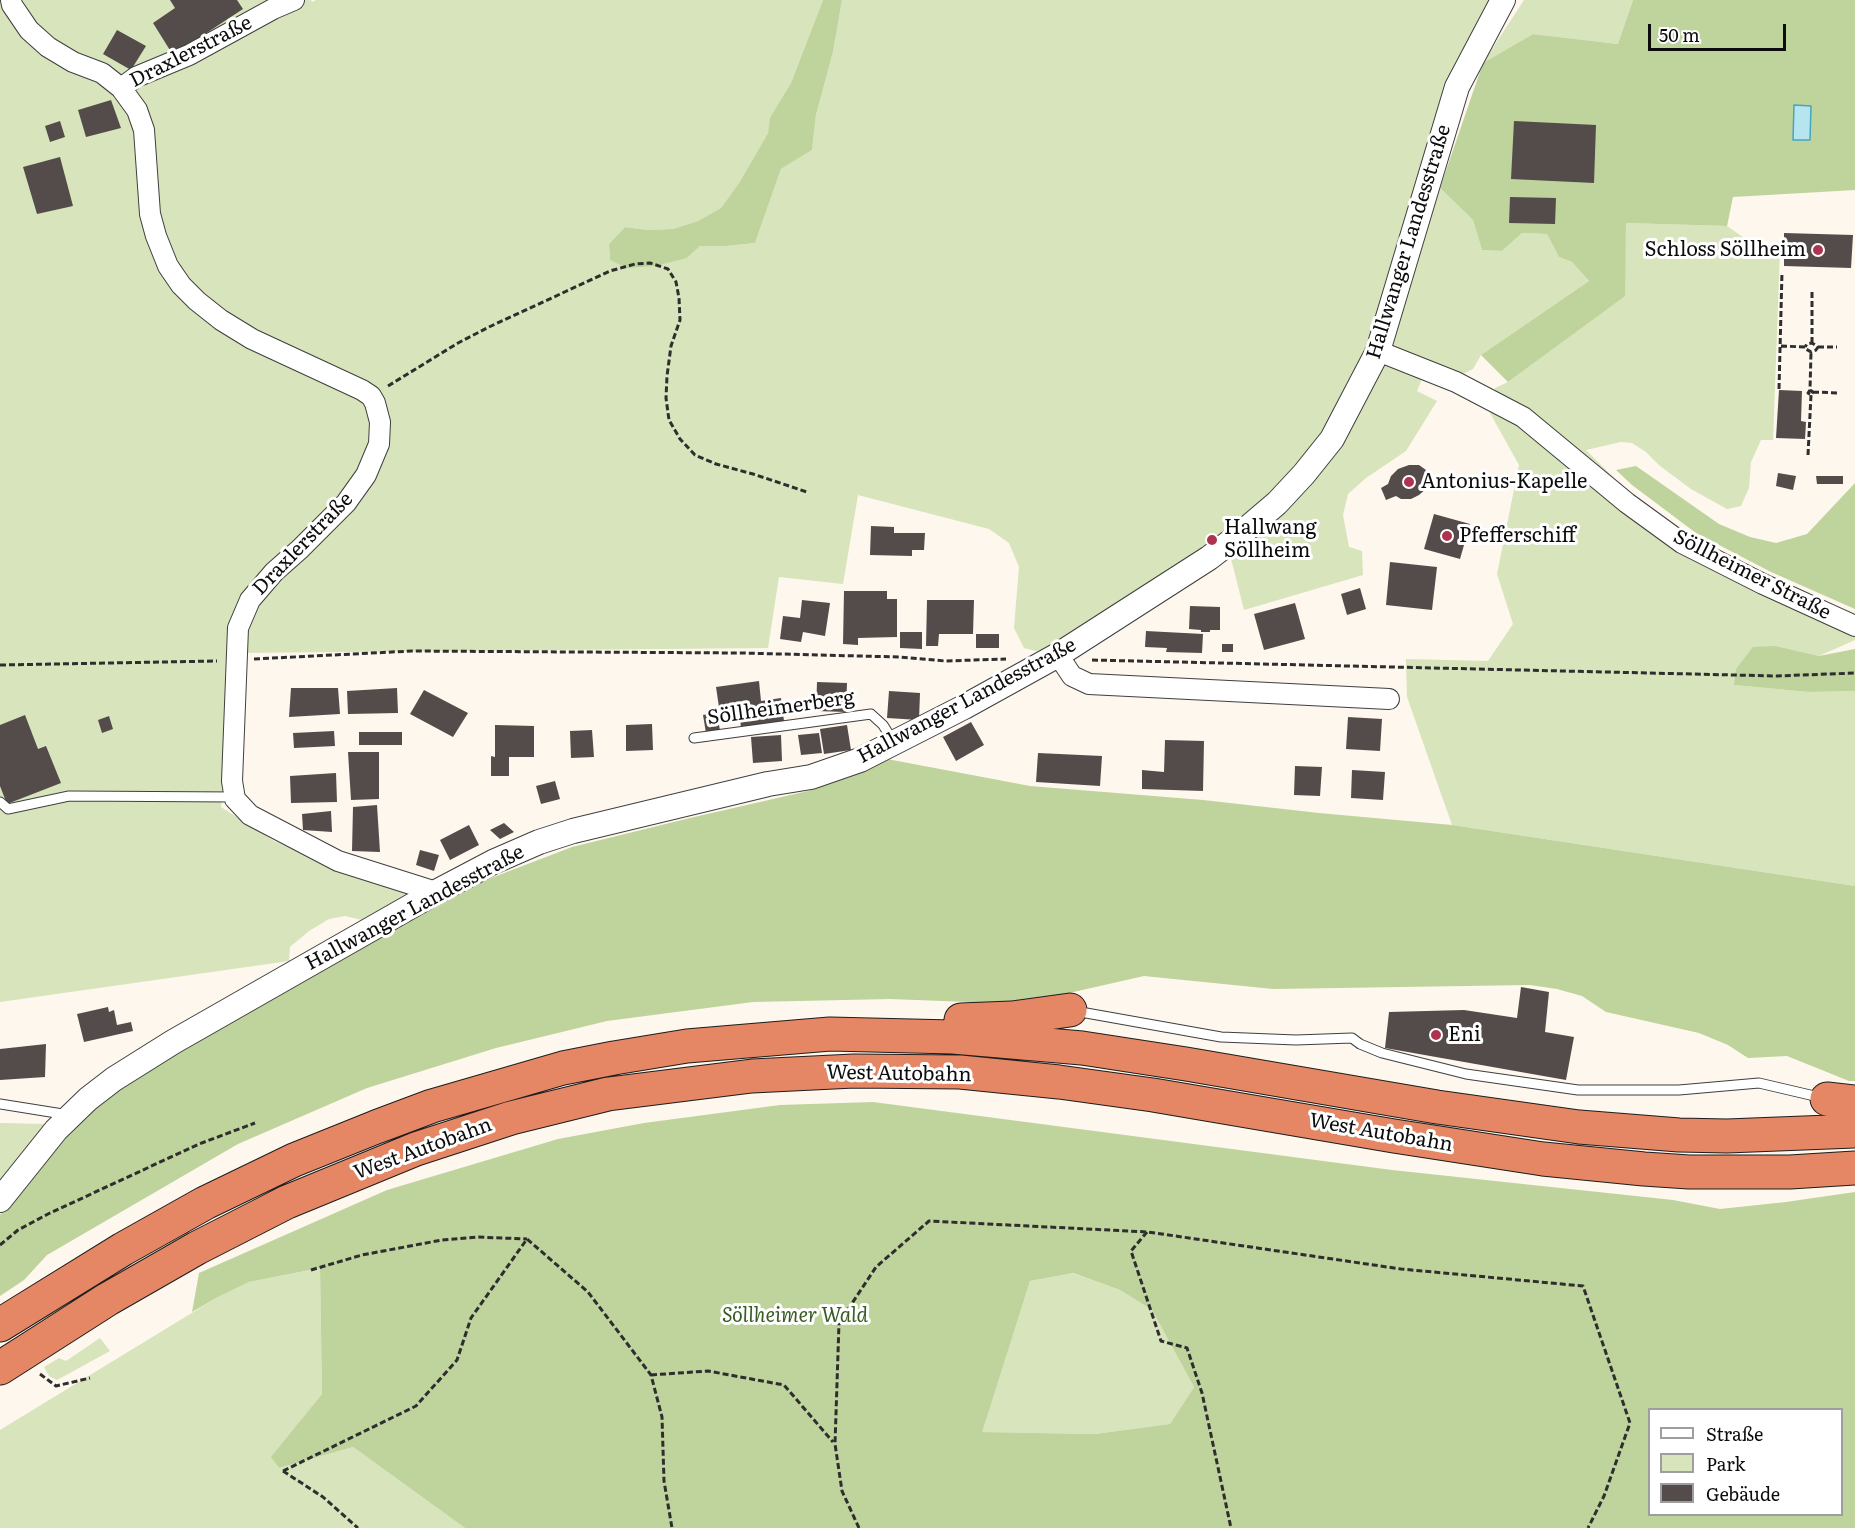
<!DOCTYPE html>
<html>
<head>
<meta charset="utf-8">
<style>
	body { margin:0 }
	#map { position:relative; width:1855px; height:1528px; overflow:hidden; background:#fdf7ed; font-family:Literata,serif }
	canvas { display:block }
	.legend { position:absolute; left:1648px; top:1408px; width:195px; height:108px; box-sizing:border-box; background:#fff; border:2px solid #9e9e9e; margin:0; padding:8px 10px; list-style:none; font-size:18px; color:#0c0c0c }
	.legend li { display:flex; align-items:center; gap:12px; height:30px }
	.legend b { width:30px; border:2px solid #9e9e9e }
	.scale { position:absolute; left:1648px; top:24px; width:138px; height:27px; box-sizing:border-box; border:3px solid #0c0c0c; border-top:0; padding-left:8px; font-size:18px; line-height:21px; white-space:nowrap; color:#0c0c0c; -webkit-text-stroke:4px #fff; paint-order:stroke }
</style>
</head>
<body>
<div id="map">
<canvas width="1855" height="1528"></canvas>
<ul class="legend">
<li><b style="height:8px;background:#fff"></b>Straße</li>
<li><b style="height:16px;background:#d8e4bb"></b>Park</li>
<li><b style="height:16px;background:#544c4a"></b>Gebäude</li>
</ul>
<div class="scale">50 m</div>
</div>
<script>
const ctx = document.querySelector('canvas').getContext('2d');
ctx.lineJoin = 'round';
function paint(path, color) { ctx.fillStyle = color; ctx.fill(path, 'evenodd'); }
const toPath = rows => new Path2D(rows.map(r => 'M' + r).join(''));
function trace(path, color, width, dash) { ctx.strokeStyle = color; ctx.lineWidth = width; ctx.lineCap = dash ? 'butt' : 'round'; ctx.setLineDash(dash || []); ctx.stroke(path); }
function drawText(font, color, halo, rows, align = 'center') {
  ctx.font = font + ' Literata,serif'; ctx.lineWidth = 6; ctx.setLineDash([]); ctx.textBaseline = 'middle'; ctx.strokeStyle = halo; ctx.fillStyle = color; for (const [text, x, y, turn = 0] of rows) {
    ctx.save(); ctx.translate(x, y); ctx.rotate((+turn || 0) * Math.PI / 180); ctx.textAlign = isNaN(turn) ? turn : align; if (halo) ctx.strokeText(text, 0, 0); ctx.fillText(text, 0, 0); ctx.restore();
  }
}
const green = toPath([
	[0,0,311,0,312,2,316,0,823,0,791,83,771,118,768,133,739,183,721,208,698,221,673,229,647,230,625,227,609,244,610,260,687,258,700,246,726,246,755,243,781,169,812,150,816,115,833,52,842,0,1491,0,1439,109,1416,181,1440,188,1473,220,1482,250,1502,251,1522,233,1547,234,1559,257,1572,262,1589,281,1481,355,1473,369,1461,375,1422,379,1417,391,1437,401,1406,451,1366,478,1348,494,1343,515,1349,547,1362,551,1363,575,1244,610,1225,535,1050,648,1036,651,1024,648,1014,628,1019,567,1009,543,989,529,858,495,843,584,779,577,768,648,232,653,227,768,221,807,274,841,339,869,409,894,362,920,345,916,329,919,309,931,290,947,289,961,0,1002],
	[1524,0,1633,0,1618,44,1533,34,1483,63],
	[1626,223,1727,226,1754,245,1780,250,1773,440,1761,440,1751,462,1749,488,1741,506,1727,509,1691,489,1660,466,1646,452,1632,443,1621,442,1586,450,1615,479,1639,499,1692,537,1738,563,1805,594,1855,613,1855,640,1819,656,1776,646,1735,685,1809,692,1855,691,1855,886,1452,825,1407,697,1406,659,1488,661,1513,624,1497,574,1519,465,1490,413,1495,388,1508,382,1624,296],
	[0,1123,46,1124,0,1182],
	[320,1268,322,1394,272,1457,279,1468,353,1447,465,1528,0,1528,0,1430,218,1297,249,1282],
	[1072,1273,1120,1290,1152,1310,1194,1387,1170,1424,1095,1434,981,1432,1030,1281],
	[100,1338,110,1351,57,1380,49,1376,44,1367,59,1358,66,1361]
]);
const forest = toPath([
	[823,0,842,0,833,52,816,115,812,150,781,169,755,243,726,246,700,246,687,258,655,266,627,268,610,260,609,244,625,227,647,230,673,229,698,221,721,208,739,183,768,133,770,118,791,83],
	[1633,0,1855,0,1855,190,1733,197,1727,226,1626,223,1625,296,1508,382,1481,355,1589,281,1572,262,1559,257,1547,234,1522,233,1502,251,1482,250,1473,220,1440,188,1483,63,1533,34,1618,44],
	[1636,466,1719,524,1750,537,1776,543,1807,534,1855,483,1855,609,1771,572,1696,533,1632,485,1616,470],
	[1776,646,1819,656,1855,649,1855,691,1809,692,1734,685,1736,669,1753,647],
	[887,759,1030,786,1203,800,1319,813,1452,825,1855,886,1855,1081,1849,1081,1787,1056,1748,1058,1728,1045,1699,1033,1606,1012,1582,996,1557,989,1530,985,1273,989,1144,976,1069,993,995,1003,890,999,753,1002,607,1021,496,1048,367,1088,238,1144,47,1255,24,1280,0,1296,0,1215,3,1211,46,1158,108,1096,194,1041,473,885,572,847,690,818,808,791],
	[873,1102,1392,1170,1673,1200,1720,1209,1786,1202,1855,1192,1855,1528,465,1528,353,1447,279,1468,271,1457,322,1394,320,1268,249,1282,218,1297,192,1312,199,1273,387,1190,558,1139,644,1123,780,1105],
	[1073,1273,1120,1290,1152,1310,1194,1387,1170,1424,1095,1434,982,1432,1030,1281],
	[1650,1410,1842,1410,1842,1514,1650,1514]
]);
const water = toPath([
	[1794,105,1811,106,1810,140,1793,140,1794,105]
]);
const building = toPath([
	[170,0,237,0,243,9,173,55,153,23,175,8],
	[117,30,146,46,131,70,103,54],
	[111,100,121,128,86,137,78,110],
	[60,121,65,137,50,142,45,126],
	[1514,121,1596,125,1594,183,1511,179],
	[60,157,73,206,37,214,23,167],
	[1510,197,1556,198,1555,224,1509,223],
	[1784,233,1853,235,1851,268,1784,266],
	[1779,390,1802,391,1801,421,1806,422,1805,439,1776,438],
	[1409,465,1419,465,1426,470,1430,479,1427,488,1419,495,1411,499,1401,499,1396,496,1386,500,1381,488,1388,484,1391,476,1398,469],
	[1778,473,1796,476,1793,490,1776,486],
	[1816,476,1843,476,1843,484,1817,484],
	[1434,514,1470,524,1460,559,1424,549],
	[871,526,894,527,894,533,925,533,924,550,912,550,912,556,870,555],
	[1390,562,1437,567,1432,610,1386,605],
	[1360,588,1366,609,1347,615,1341,594],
	[844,591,887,591,887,599,897,599,897,637,858,638,858,645,843,644],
	[802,600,830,603,825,636,803,632,801,642,780,639,783,616,800,618],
	[927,600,974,600,973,634,939,634,938,646,926,646],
	[1295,603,1305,639,1264,650,1254,614],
	[1190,606,1220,607,1220,630,1210,630,1210,632,1201,632,1201,630,1189,629],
	[1146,631,1203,634,1202,653,1166,652,1167,648,1145,647],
	[900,632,922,632,922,649,900,648],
	[976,634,999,634,999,648,976,648],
	[1222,644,1233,644,1233,652,1222,652],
	[759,681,761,701,781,698,784,721,741,728,740,718,721,721,716,687],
	[817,682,847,683,846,712,816,711],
	[291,688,338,688,340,714,289,717],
	[397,688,398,713,348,714,347,691],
	[424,690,468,713,453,737,410,714],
	[889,691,920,693,919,720,887,718],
	[717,712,720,731,706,733,703,715],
	[25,715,38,749,46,746,61,783,7,804,0,786,0,725],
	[109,716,113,729,102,733,98,720],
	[1348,717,1382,719,1380,751,1346,749],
	[971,722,984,745,956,761,943,737],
	[652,724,653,750,626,751,626,725],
	[495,725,534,726,534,757,509,757,509,776,491,776,491,756,495,757],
	[847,725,851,750,824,754,820,729],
	[592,730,594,757,571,758,570,731],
	[334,731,335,746,294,748,293,733],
	[359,732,402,732,402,745,359,745],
	[819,733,822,753,801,755,798,735],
	[781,735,782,761,753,763,751,737],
	[1165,740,1204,741,1203,791,1142,789,1142,770,1164,772],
	[348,752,379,752,379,799,351,800],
	[1038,753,1102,756,1100,786,1036,782],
	[1295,766,1322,767,1320,796,1294,795],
	[1352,770,1385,772,1383,800,1351,798],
	[336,773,337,802,291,803,290,776],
	[555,781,560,799,541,804,536,786],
	[377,805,380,852,352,851,353,807],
	[331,811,332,832,303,830,302,814],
	[504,823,514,832,500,839,490,830],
	[469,825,479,845,450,860,440,840],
	[420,850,439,855,434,871,416,865],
	[1521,987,1549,992,1545,1032,1574,1037,1566,1080,1385,1048,1389,1012,1464,1010,1517,1018],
	[108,1007,109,1012,114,1010,117,1025,131,1022,133,1031,84,1042,77,1014],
	[46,1044,45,1077,0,1080,0,1049]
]);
const path = toPath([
	[1812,343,1812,290],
	[1781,346,1805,347,1806,349,1811,352,1816,350,1818,347,1812,343,1807,344,1805,347],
	[1818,347,1837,347],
	[388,386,458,343,489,327,610,271,635,264,650,263,668,269,676,282,679,298,680,320,671,346,667,376,666,398,669,420,680,439,695,455,716,464,753,474,807,492],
	[1779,389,1782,272],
	[1810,390,1808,393,1811,395,1813,392,1810,390,1811,352],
	[1813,392,1838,393],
	[1808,455,1811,395],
	[254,659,412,651,741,653,899,657,945,661,1006,659],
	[1092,660,1777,676,1855,673],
	[0,665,217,661],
	[1147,1232,1131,1251,1161,1341,1187,1348,1202,1393,1231,1528],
	[0,1245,18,1230,48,1214,199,1144,255,1123],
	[311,1270,362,1255,442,1240,477,1237,527,1239],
	[40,1374,56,1386,90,1378],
	[651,1375,708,1371,784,1385,833,1442],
	[283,1471,416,1406,457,1360,471,1318,527,1239,588,1292,651,1375,662,1417,664,1481,672,1528],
	[283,1471,323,1497,358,1528],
	[859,1528,842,1491,835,1444,839,1323,876,1267,929,1221,1148,1232,1401,1269,1583,1286,1630,1423,1604,1496,1588,1528]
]);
const service = toPath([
	[694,738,871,714,883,725,893,741],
	[0,802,8,809,69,796,235,797],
	[1075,1011,1221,1037,1296,1040,1352,1038,1360,1044,1382,1053,1466,1074,1578,1090,1679,1090,1759,1083,1823,1098],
	[0,1104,69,1115]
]);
const minor = toPath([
	[11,0,12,5,29,30,48,47,73,62,102,73,121,88,137,110,144,130,150,214,156,236,168,266,181,285,197,301,221,320,252,339,362,390,371,396,375,403,380,422,379,444,366,475,346,503,300,549,274,572,250,600,238,628,232,781,235,799,250,815,338,861,436,892],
	[121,88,136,77,189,55,273,9,294,0],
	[1378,351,1456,382,1523,417,1627,503,1682,543,1763,584,1855,626],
	[1058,655,1072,676,1089,684,1389,699]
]);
const tertiary = toPath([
	[0,1200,56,1130,88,1099,114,1079,173,1042,436,892,493,862,539,842,573,831,768,784,811,777,860,760,964,707,1058,655,1209,558,1243,532,1277,503,1304,474,1332,439,1378,351,1457,87,1503,0]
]);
const motorway = toPath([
	[961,1020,1012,1018,1070,1010],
	[1827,1099,1855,1102],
	[0,1325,123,1249,205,1203,294,1160,376,1127,432,1106,563,1068,614,1058,687,1046,830,1034,953,1037,1082,1048,1186,1064,1437,1107,1579,1127,1679,1135,1727,1136,1855,1131],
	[0,1368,108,1299,197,1248,287,1202,416,1149,511,1118,608,1094,752,1076,854,1071,960,1072,1059,1082,1153,1095,1394,1136,1543,1159,1644,1169,1689,1172,1790,1172,1855,1168]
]);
const markers = [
	[1818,250,6,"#ad3350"],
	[1409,482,6,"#ad3350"],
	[1447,536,6,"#ad3350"],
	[1212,540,6,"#ad3350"],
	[1436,1035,6,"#ad3350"]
];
const streetNames = [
	["Draxlerstraße",191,52,-27],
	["Hallwanger Landesstraße",1409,242,-73],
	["Draxlerstraße",303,544,-46],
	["Söllheimer Straße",1752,575,27],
	["Hallwanger Landesstraße",967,701,-28],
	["Söllheimerberg",781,708,-8],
	["Hallwanger Landesstraße",415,908,-28],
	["West Autobahn",899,1074,1],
	["West Autobahn",1381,1133,10],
	["West Autobahn",423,1149,-20]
];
const poiNames = [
	["Schloss Söllheim",1806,250,"right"],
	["Antonius-Kapelle",1421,482],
	["Hallwang",1224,528],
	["Söllheim",1224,551],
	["Pfefferschiff",1459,536],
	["Eni",1448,1035]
];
const parkNames = [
	["Söllheimer Wald",795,1316]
];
paint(green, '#d8e4bb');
paint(forest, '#bfd39c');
paint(water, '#b7e5ef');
trace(water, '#46a5bf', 1.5);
paint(building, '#544c4a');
trace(service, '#3f3f3f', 11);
trace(minor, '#3f3f3f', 22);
trace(tertiary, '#3f3f3f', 26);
trace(motorway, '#1d1d1d', 35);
trace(path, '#2e2e2e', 3, [6, 3]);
trace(service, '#fff', 9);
trace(minor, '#fff', 20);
trace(tertiary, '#fff', 24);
trace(motorway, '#e58664', 33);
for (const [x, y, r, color] of markers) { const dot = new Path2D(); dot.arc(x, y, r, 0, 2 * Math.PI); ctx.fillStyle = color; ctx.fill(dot); trace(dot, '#fff', 2); }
drawText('20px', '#0c0c0c', '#fff', streetNames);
drawText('20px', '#0c0c0c', '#fff', poiNames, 'left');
drawText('italic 20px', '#3a5d24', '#fff', parkNames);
</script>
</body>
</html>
